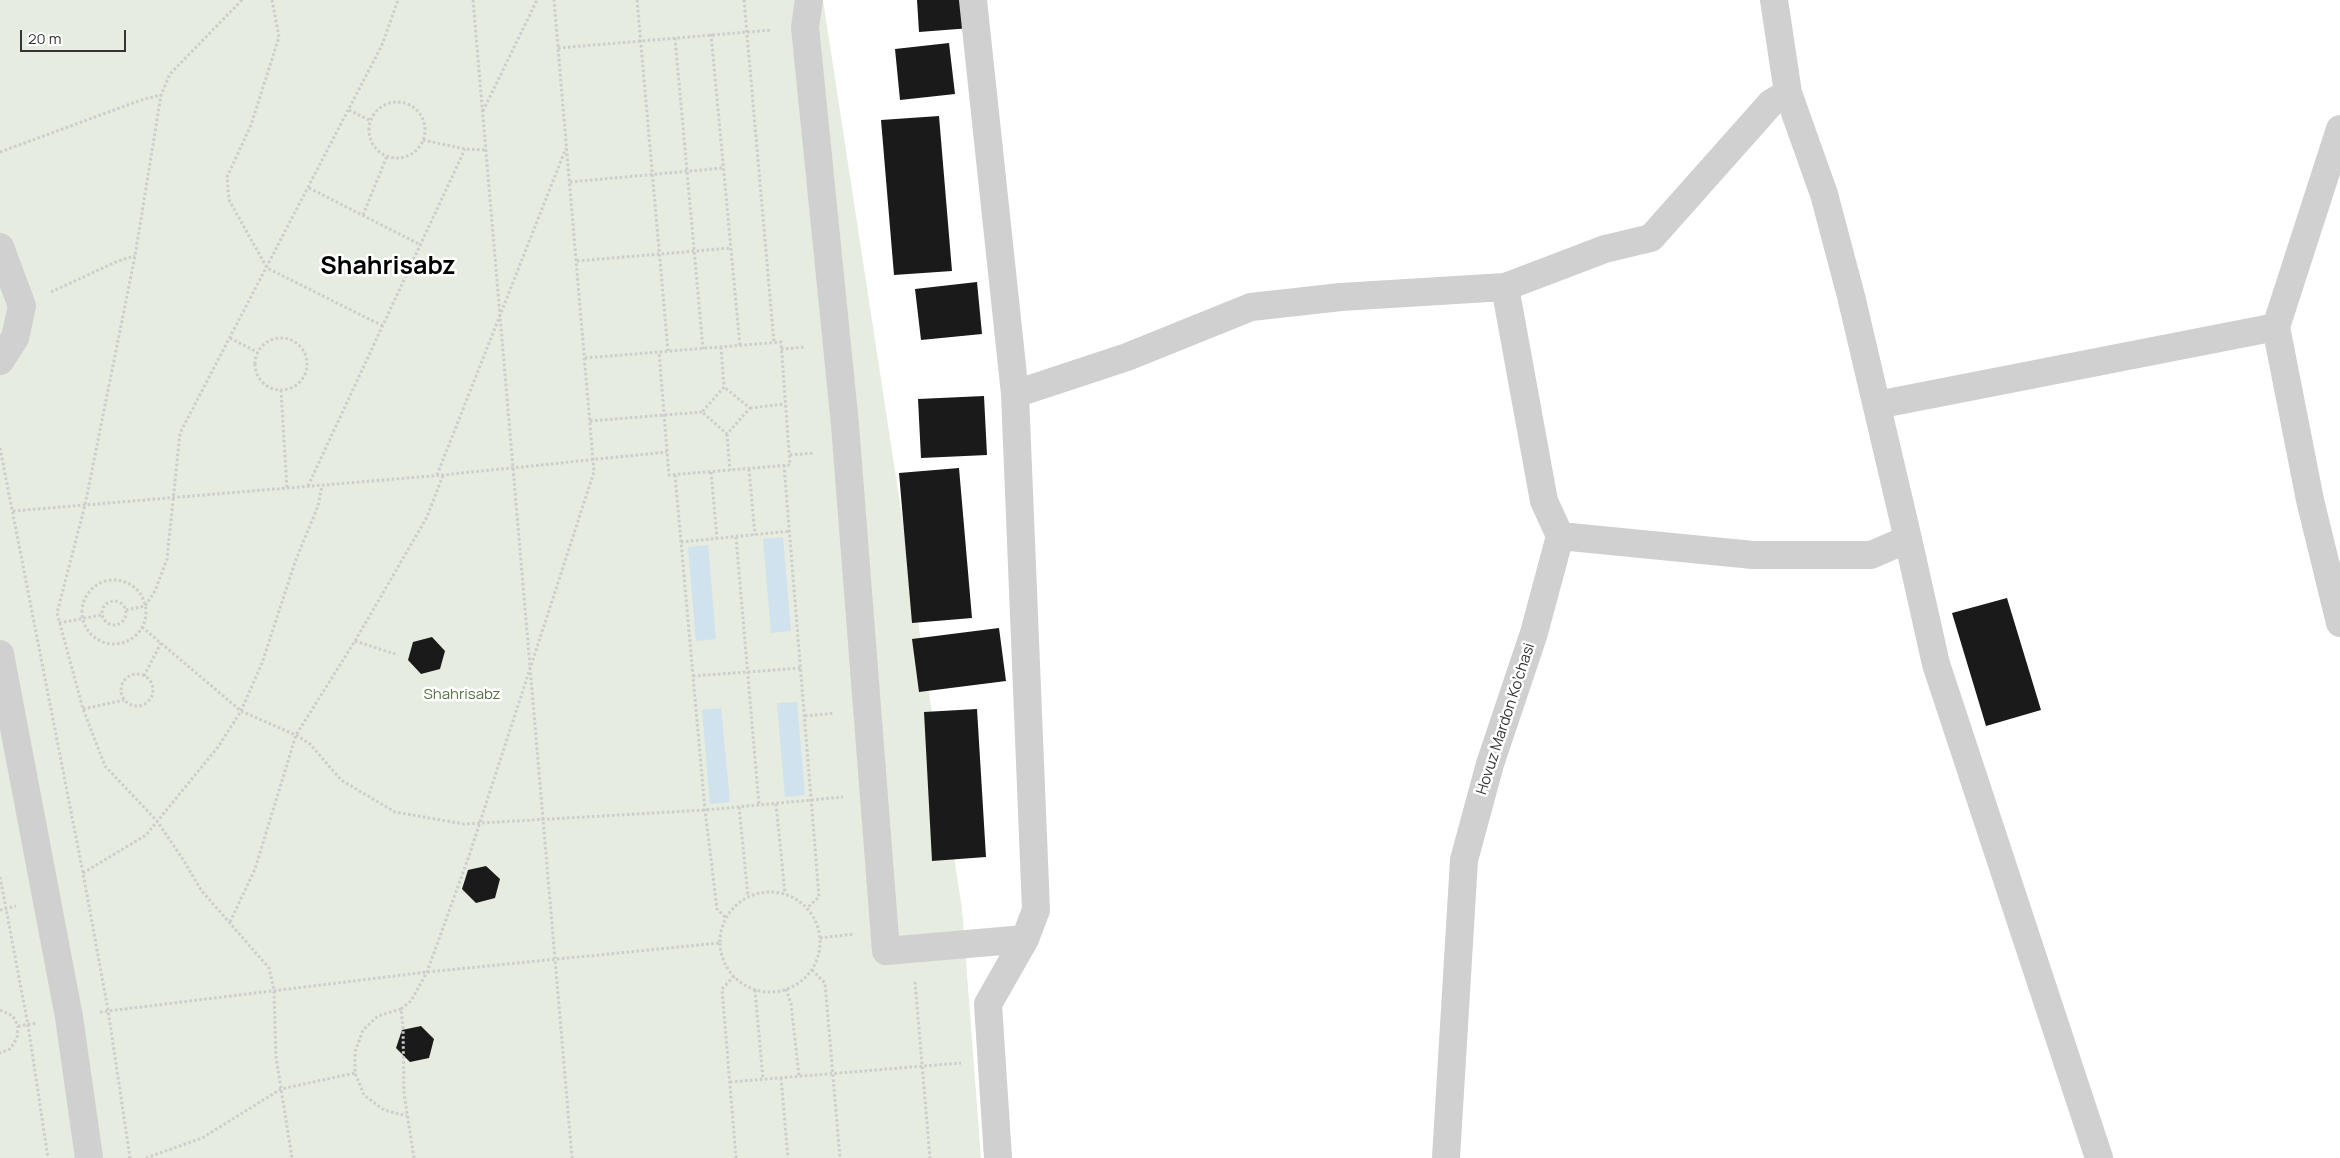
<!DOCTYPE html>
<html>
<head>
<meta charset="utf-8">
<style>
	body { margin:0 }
	#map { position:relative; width:2340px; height:1158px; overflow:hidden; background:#fff; font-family:Manrope,sans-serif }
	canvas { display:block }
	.scale { position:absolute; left:20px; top:30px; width:106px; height:22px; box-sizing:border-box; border:2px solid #333; border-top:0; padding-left:6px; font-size:15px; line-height:18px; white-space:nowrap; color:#333; -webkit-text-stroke:4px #fff; paint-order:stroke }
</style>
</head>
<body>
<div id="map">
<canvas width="2340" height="1158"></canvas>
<div class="scale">20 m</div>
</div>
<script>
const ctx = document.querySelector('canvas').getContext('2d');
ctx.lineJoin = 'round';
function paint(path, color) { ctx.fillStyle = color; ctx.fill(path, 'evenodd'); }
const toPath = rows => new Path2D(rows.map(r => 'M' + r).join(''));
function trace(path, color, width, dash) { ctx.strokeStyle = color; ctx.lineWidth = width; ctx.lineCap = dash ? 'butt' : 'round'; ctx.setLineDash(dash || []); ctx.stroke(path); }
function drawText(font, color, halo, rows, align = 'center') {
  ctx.font = font + ' Manrope,sans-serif'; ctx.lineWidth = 5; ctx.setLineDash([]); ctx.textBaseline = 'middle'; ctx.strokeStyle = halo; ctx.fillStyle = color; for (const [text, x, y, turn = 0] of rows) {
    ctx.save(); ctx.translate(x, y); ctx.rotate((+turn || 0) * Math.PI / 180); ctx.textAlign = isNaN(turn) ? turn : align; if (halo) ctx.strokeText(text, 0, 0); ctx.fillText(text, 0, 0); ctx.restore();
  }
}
const green = toPath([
	[0,0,823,0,962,909,981,1158,0,1158]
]);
const water = toPath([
	[783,537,791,631,771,633,763,539],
	[708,545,716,639,696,641,688,547],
	[797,702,805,795,785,797,777,703],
	[721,708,730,802,710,804,702,710]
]);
const building = toPath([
	[917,0,968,0,971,28,919,32],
	[949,43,955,94,900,100,895,49],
	[939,116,952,271,894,275,881,120],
	[977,282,982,334,921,340,915,289],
	[984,396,987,455,921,458,918,399],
	[959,468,972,618,912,623,899,473],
	[2007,598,2041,710,1986,726,1952,613],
	[999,628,1006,681,919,692,912,639],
	[432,637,445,651,440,669,421,674,408,660,413,642],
	[977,709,986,857,932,861,924,712],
	[486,866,500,879,495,898,476,903,462,889,468,870],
	[421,1026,434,1039,429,1058,410,1062,396,1048,402,1030]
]);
const path = toPath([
	[242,0,170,74,161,95,135,256,85,505,57,613,83,709,105,766,157,821,184,861,201,890,269,968,274,990,276,1057,292,1158],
	[272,0,279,37,251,125,227,177,229,200,267,268,383,326],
	[473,0,572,1158],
	[637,0,668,351],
	[744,0,774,343],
	[711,34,740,346],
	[675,38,703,349],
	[558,48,772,30],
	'369 130a28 28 0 1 1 56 0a28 28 0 1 1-56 0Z',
	[349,110,371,121],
	[483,111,537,0],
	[423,140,465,149,486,150],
	[0,152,144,99,161,95],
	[570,182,723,168],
	[309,188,421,245],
	[363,215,387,156],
	[577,261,731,248],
	[51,292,118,261,135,256],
	[230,338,257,352],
	'255 364a26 26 0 1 1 52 0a26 26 0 1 1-52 0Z',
	[721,347,724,387,702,412,727,434,750,408,724,387],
	[781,349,805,347],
	[585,358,781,342,790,465,669,475,659,352],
	[281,390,287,489],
	[750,408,785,404],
	[590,421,702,412],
	[727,434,730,470],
	[0,448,83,873,108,1010,130,1158],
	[790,455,814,453],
	[784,465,819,897,807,908],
	[749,469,755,535],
	[711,472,717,538],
	[437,475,566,148],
	[675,475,705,810,717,909,726,918],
	[308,486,465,149],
	[13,511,443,475,667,452],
	[736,537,759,805],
	[681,542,790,531],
	'82 612a32 32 0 1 1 64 0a32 32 0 1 1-64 0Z',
	'102 613a12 12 0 1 1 24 0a12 12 0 1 1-24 0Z',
	[126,610,145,606,155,591,167,559,180,433,382,45,398,0],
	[59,623,101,615],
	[142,627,241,711,296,735,310,744,341,780,395,812,464,824,705,810,843,797],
	[355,641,398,655],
	'121 690a16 16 0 1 1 32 0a16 16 0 1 1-32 0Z',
	[144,676,161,643],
	[693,676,801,668],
	[83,709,124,700],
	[805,716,834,713],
	[776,804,785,894],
	[739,807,748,896],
	[83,873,146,835,218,747,241,711,262,663,295,562,318,506,322,486],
	[0,877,28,1025,48,1158],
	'720 942a50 50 0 1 1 100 0a50 50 0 1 1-100 0Z',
	[0,910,16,906],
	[230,922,255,869,296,735,355,641,427,517,443,475],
	[820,938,854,934],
	[812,970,825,983,840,1158],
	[734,976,722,989,736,1158],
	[915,982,930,1158],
	[786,989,791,1004,799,1076],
	[755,990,763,1079],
	[401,1009,378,1016,363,1030,355,1052,355,1073,364,1095,384,1110,407,1116],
	[0,1010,13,1016,18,1026,17,1038,10,1049,0,1053],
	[100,1012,427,972,719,943],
	[18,1026,37,1023],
	[781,1078,788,1158],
	[730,1082,961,1063],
	[146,1158,202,1138,281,1089,355,1073],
	[414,1158,404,1093,403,1027,401,1009,411,1001,427,972,469,856,594,472,554,0]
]);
const minor = toPath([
	[809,0,805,27,845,425,886,951,1025,939],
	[973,0,1015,394,1036,910,1025,939,988,1004,998,1158],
	[1774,0,1788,93,1824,194,1851,296,1908,539,1936,664,2099,1158],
	[2340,129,2276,327,2310,500,2340,623],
	[0,247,22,306,15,338,0,361],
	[1015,394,1127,357,1251,307,1341,297,1505,287,1605,249,1651,238,1771,103,1788,93],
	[1877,405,2276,327],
	[1560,536,1753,555,1871,555,1908,539],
	[0,654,69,1017,89,1158],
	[1446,1158,1464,860,1490,764,1534,633,1560,536,1544,501,1505,287]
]);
const parkNames = [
	["Shahrisabz",462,695]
];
const streetNames = [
	["Hovuz Mardon Ko’chasi",1506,719,-72]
];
const townNames = [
	["Shahrisabz",388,267]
];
paint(green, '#e6ecdf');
paint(water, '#cfe2ee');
paint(building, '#1a1a1a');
trace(path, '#cdcdcd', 3, [2.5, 2.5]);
trace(minor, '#d0d0d0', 28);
drawText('15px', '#56703f', '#fff', parkNames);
drawText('15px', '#333', '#fff', streetNames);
drawText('bold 25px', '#000', '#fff', townNames);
</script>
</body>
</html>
